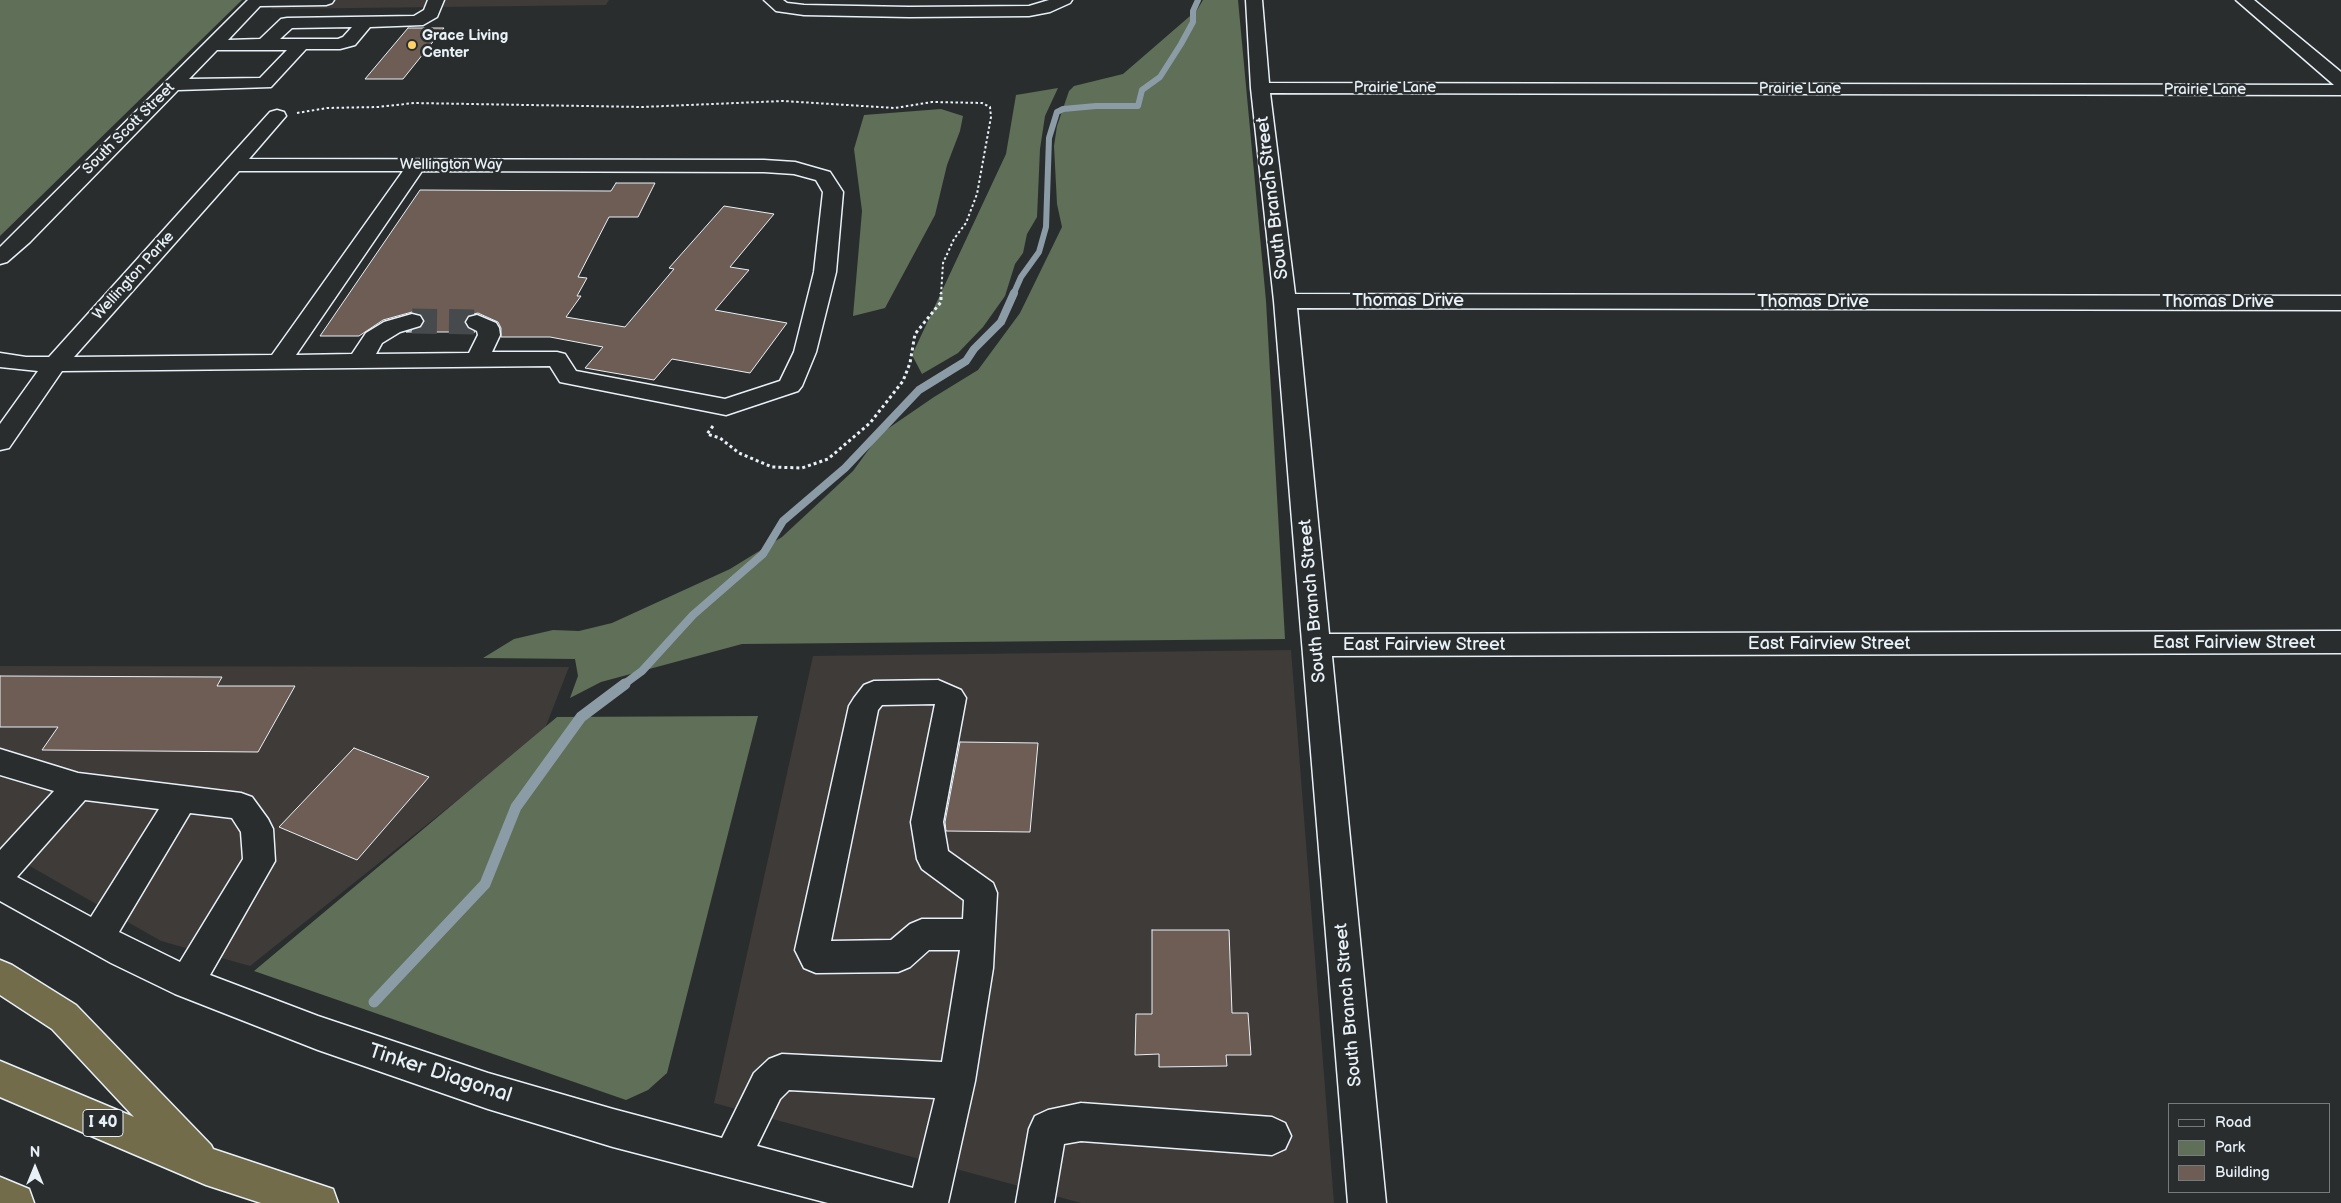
<!DOCTYPE html>
<html>
<head>
<meta charset="utf-8">
<style>
	body { margin:0 }
	#map { position:relative; width:2341px; height:1203px; overflow:hidden; background:#2a2d2e; font-family:"Balsamiq Sans",sans-serif }
	canvas { display:block }
	.legend { position:absolute; left:2168px; top:1103px; width:162px; height:90px; box-sizing:border-box; background:#2a2d2e; border:1px solid #767b7f; margin:0; padding:6px 9px; list-style:none; font-size:15px; color:#e8f1f8 }
	.legend li { display:flex; align-items:center; gap:10px; height:25px }
	.legend b { width:25px; border:1px solid #767b7f }
	.north { position:absolute; left:10px; top:1143px; width:50px; height:50px; -webkit-text-stroke:4px #2a2d2e; paint-order:stroke; rotate:0deg; font-size:14px; font-weight:700; line-height:20px; text-align:center; color:#e8f1f8 }
	.north::after { content:''; display:block; margin:auto; width:18px; height:22px; background:#e8f1f8; clip-path:polygon(50% 0,100% 100%,50% 72%,0 100%) }
</style>
</head>
<body>
<div id="map">
<canvas width="2341" height="1203"></canvas>
<ul class="legend">
<li><b style="height:6px;background:#2a2d2e"></b>Road</li>
<li><b style="height:14px;background:#5f6f58"></b>Park</li>
<li><b style="height:14px;background:#6d5d54"></b>Building</li>
</ul>
<div class="north">N</div>
</div>
<script>
const ctx = document.querySelector('canvas').getContext('2d');
ctx.lineJoin = 'round';
function paint(path, color) { ctx.fillStyle = color; ctx.fill(path, 'evenodd'); }
const toPath = rows => new Path2D(rows.map(r => 'M' + r).join(''));
function trace(path, color, width, dash) { ctx.strokeStyle = color; ctx.lineWidth = width; ctx.lineCap = dash ? 'butt' : 'round'; ctx.setLineDash(dash || []); ctx.stroke(path); }
function drawText(font, color, halo, rows, align = 'center') {
  ctx.font = font + ' "Balsamiq Sans",sans-serif'; ctx.lineWidth = 5; ctx.setLineDash([]); ctx.textBaseline = 'middle'; ctx.strokeStyle = halo; ctx.fillStyle = color; for (const [text, x, y, turn = 0] of rows) {
    ctx.save(); ctx.translate(x, y); ctx.rotate((+turn || 0) * Math.PI / 180); ctx.textAlign = isNaN(turn) ? turn : align; if (halo) ctx.strokeText(text, 0, 0); ctx.fillText(text, 0, 0); ctx.restore();
  }
}
const built = toPath([
	[279,0,609,0,606,5,271,9],
	[1291,650,1334,1203,1081,1203,714,1103,813,656],
	[0,666,569,667,544,731,250,966,161,941,0,849]
]);
const green = toPath([
	[0,0,242,0,0,236],
	[1203,0,1238,0,1266,301,1285,639,742,644,601,682,570,698,578,676,575,659,483,658,514,639,553,630,579,631,612,623,730,569,782,537,853,471,880,434,934,397,978,370,1020,313,1062,227,1057,204,1054,146,1057,126,1069,91,1074,86,1123,74,1197,10],
	[1058,88,1045,116,1040,149,1037,217,1027,234,1023,253,1015,264,1005,296,983,327,958,353,922,374,912,355,1006,154,1016,95],
	[941,109,963,116,960,131,947,165,935,215,885,308,853,316,862,211,854,149,864,115],
	[758,716,667,1073,648,1090,626,1100,254,971,557,717]
]);
const streamFar2 = toPath([
	[1013,295,1021,277,1039,252,1046,227,1049,138,1057,112,1063,109,1096,106,1138,106,1142,90,1160,77,1181,44,1193,22,1193,11,1198,0]
]);
const streamFar1 = toPath([
	[623,685,642,671,693,615,763,554,783,521,845,468,919,390,966,361,974,349,1001,322,1014,293]
]);
const stream = toPath([
	[374,1002,485,884,516,807,581,717,625,684]
]);
const building = toPath([
	[408,28,444,28,403,79,365,79,408,28],
	[616,183,655,183,638,217,609,217,578,277,587,278,577,296,581,296,566,317,625,327,674,269,669,268,724,206,774,214,730,267,749,270,715,310,787,323,750,373,672,359,654,380,585,368,603,347,550,337,501,337,501,328,498,322,478,313,469,315,464,321,467,328,475,332,406,332,421,328,425,322,422,315,412,312,383,320,359,336,320,336,420,190,611,191,616,183],
	[0,676,222,677,217,686,295,686,258,752,42,750,58,727,0,727,0,676],
	[960,742,1038,743,1030,832,946,831,945,822,960,742],
	[354,748,429,777,357,860,279,827,354,748],
	[1152,930,1229,930,1232,1013,1248,1013,1251,1055,1226,1055,1227,1066,1159,1067,1159,1054,1135,1055,1136,1014,1152,1014,1152,930]
]);
const minorTunnel = toPath([
	[412,321,477,322]
]);
const pathFar1 = toPath([
	[297,113,327,108,378,107,414,103,642,107,783,101,895,108,932,102,982,103,990,107,991,117,977,194,966,223,954,239,943,263,941,295]
]);
const path = toPath([
	[713,426,707,434,720,438,739,453,772,467,802,468,828,459,870,423,903,381,910,363,915,334,941,302,941,293]
]);
const minor = toPath([
	[248,0,334,0,332,3,326,5,260,6,228,40,260,39,281,19,287,18,414,16,424,10,428,0,444,0,437,17,423,25,370,27,355,45,340,49,306,49,271,87,178,90,30,242,7,262,0,264,0,247,248,0],
	[352,27,343,37,338,39,280,39,292,28,352,27],
	[217,50,287,50,260,78,189,79,217,50],
	[764,0,783,0,787,3,804,5,909,7,1029,6,1049,0,1072,0,1070,3,1050,12,1029,16,909,17,804,15,776,11,764,0],
	[1246,0,1262,0,1269,83,2334,85,2236,0,2254,0,2341,72,2341,95,1270,93,1295,294,2341,296,2341,310,1297,308,1329,634,2341,631,2341,653,1332,656,1386,1203,1348,1203,1274,301,1251,88,1246,0],
	[277,110,284,112,286,116,249,159,764,160,795,162,830,172,843,192,836,272,816,352,802,386,798,391,726,415,560,382,550,366,62,371,9,448,0,450,0,424,38,371,0,367,0,353,26,357,49,357,270,112,277,110],
	[239,171,403,171,272,355,74,357,239,171],
	[422,171,764,172,794,174,816,180,823,192,814,272,794,352,780,381,725,399,576,371,565,354,557,352,492,352,500,335,499,328,496,323,477,315,469,317,466,322,469,327,477,331,478,335,469,353,376,354,382,343,400,332,420,326,423,321,420,316,412,314,384,322,366,333,352,354,296,355,422,171],
	[938,680,961,690,966,698,943,822,948,851,993,883,997,893,993,968,975,1081,948,1203,828,1203,613,1147,488,1109,318,1050,175,994,111,963,0,901,0,850,54,791,0,775,0,749,78,773,241,793,252,797,268,819,273,829,275,861,210,975,318,1016,488,1073,613,1109,722,1138,754,1073,769,1059,782,1054,942,1062,960,950,929,950,910,967,898,972,816,973,804,968,795,950,849,706,854,698,864,685,874,681,938,680],
	[935,704,911,822,917,859,922,869,964,900,963,919,922,919,910,924,891,940,831,941,878,710,882,705,935,704],
	[85,800,159,809,91,917,17,877,85,800],
	[190,813,232,818,241,832,243,859,180,962,119,932,190,813],
	[789,1090,935,1098,913,1188,757,1146,780,1099,789,1090],
	[1081,1103,1272,1117,1285,1123,1291,1136,1285,1149,1272,1155,1081,1141,1064,1144,1054,1203,1016,1203,1029,1129,1035,1116,1048,1110,1081,1103]
]);
const highway = toPath([
	[0,960,12,965,76,1005,211,1145,213,1149,333,1189,338,1203,261,1203,206,1185,0,1097,0,1061,134,1117,52,1029,0,995,0,960],
	[0,1177,29,1189,34,1203,0,1203,0,1177]
]);
const markers = [
	[412,45,5,"#ffd166"]
];
const farPoinames = [
	["Grace Living",422,36],
	["Center",422,53]
];
const farStreetnames = [
	["Prairie Lane",1395,88],
	["Prairie Lane",1800,89],
	["Prairie Lane",2205,90],
	["South Scott Street",129,129,-45],
	["Wellington Way",451,165],
	["Wellington Parke",134,276,-48]
];
const shields = [
	[103,1123,40]
];
const shieldNames = [
	["I 40",103,1123]
];
const streetNames = [
	["South Branch Street",1273,198,-97],
	["Thomas Drive",1408,301],
	["Thomas Drive",1813,302],
	["Thomas Drive",2218,302],
	["South Branch Street",1313,601,-95],
	["East Fairview Street",2234,643],
	["East Fairview Street",1829,644],
	["East Fairview Street",1424,645],
	["South Branch Street",1349,1005,-95]
];
const nearStreetnames = [
	["Tinker Diagonal",440,1074,18]
];
paint(built, '#3e3b39');
paint(green, '#5f6f58');
trace(streamFar2, '#8b9ca6', 6);
trace(streamFar1, '#8b9ca6', 8);
trace(stream, '#8b9ca6', 11);
paint(building, '#6d5d54');
trace(building, '#e8f1f8', 1);
trace(minorTunnel, '#464a4c', 25, [25, 12]);
trace(minor, '#e8f1f8', 3);
trace(highway, '#e8f1f8', 3);
trace(pathFar1, '#e8f1f8', 2, [2.5, 2.5]);
trace(path, '#e8f1f8', 3, [3, 3]);
paint(minor, '#2a2d2e');
paint(highway, '#736c4b');
for (const [x, y, r, color] of markers) { const dot = new Path2D(); dot.arc(x, y, r, 0, 2 * Math.PI); ctx.fillStyle = color; ctx.fill(dot); trace(dot, '#2a2d2e', 2); }
drawText('bold 15px', '#e8f1f8', '#2a2d2e', farPoinames, 'left');
drawText('15px', '#e8f1f8', '#2a2d2e', farStreetnames);
for (const [x, y, w] of shields) { const box = new Path2D(); box.roundRect(x - w / 2, y - 13.5, w, 27, 4); ctx.fillStyle = '#2a2d2e'; ctx.fill(box); trace(box, '#e8f1f8', 1); }
drawText('bold 16px', '#e8f1f8', null, shieldNames);
drawText('18px', '#e8f1f8', '#2a2d2e', streetNames);
drawText('21px', '#e8f1f8', '#2a2d2e', nearStreetnames);
</script>
</body>
</html>
